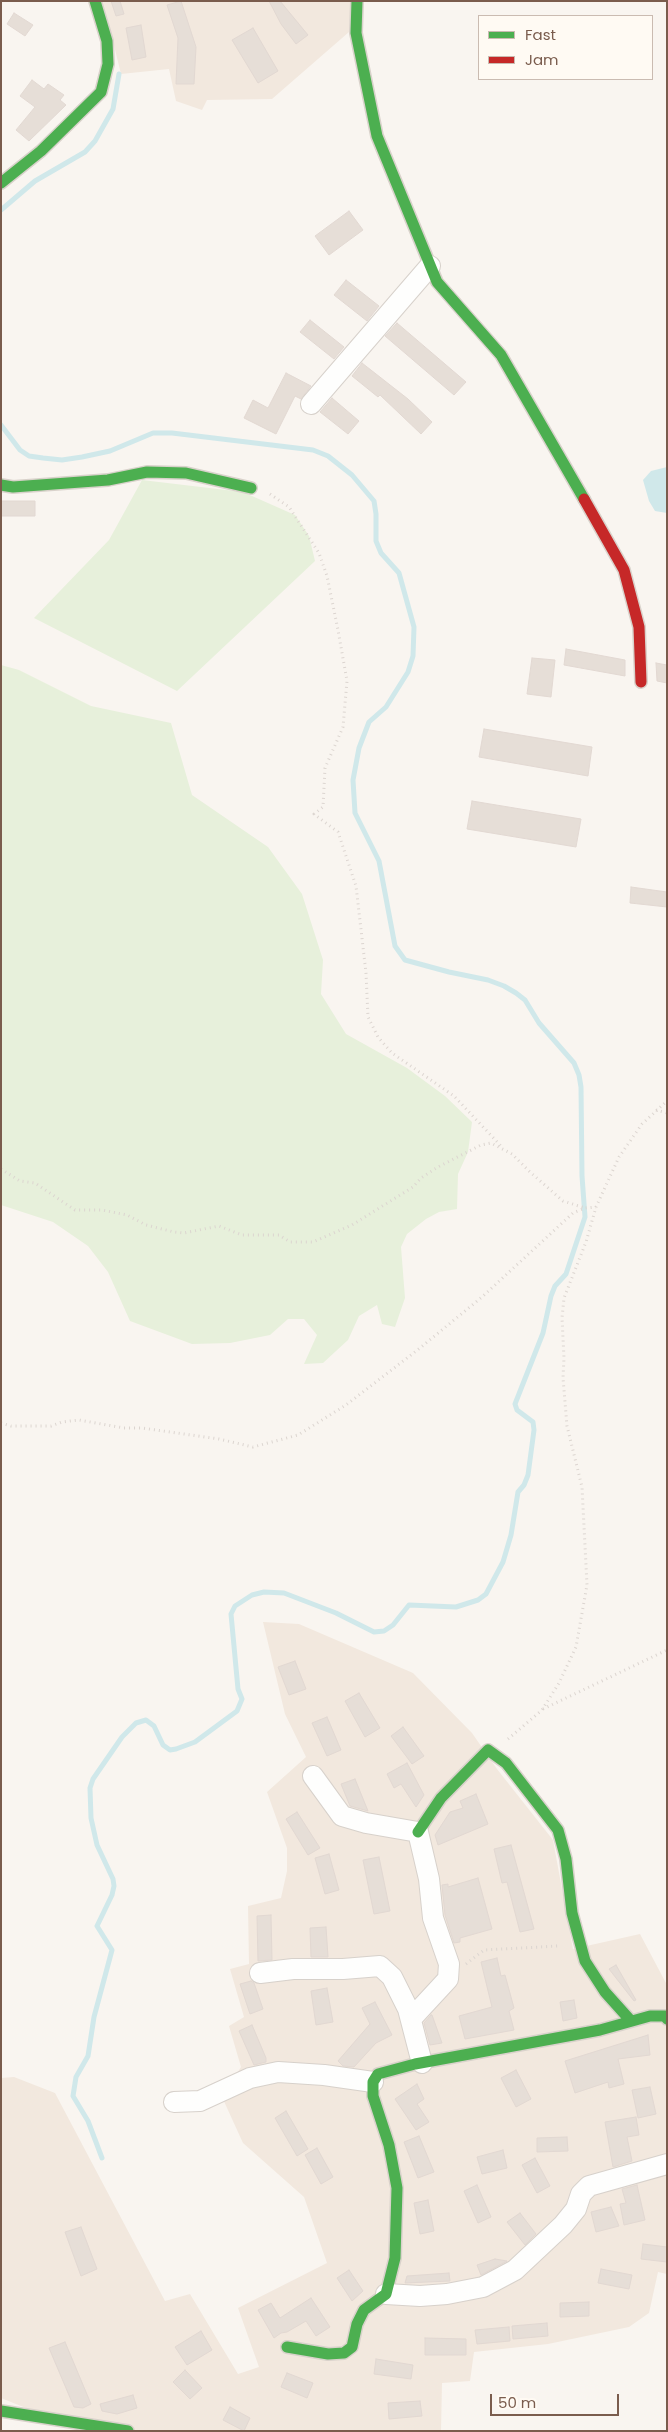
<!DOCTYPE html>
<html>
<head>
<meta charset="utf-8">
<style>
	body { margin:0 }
	#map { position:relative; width:668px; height:2432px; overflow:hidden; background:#f9f5f0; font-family:Poppins,sans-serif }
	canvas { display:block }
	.frame { position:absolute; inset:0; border:2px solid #7a5c4d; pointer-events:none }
	.legend { position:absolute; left:478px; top:15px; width:175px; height:65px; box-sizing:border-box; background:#fffaf3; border:1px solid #cabbb1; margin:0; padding:6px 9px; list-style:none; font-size:15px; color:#7a5c4d }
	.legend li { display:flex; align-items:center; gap:10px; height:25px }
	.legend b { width:25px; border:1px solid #cabbb1 }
	.scale { position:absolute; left:490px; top:2394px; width:129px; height:22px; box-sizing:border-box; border:2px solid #7a5c4d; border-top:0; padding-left:6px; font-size:15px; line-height:18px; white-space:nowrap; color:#7a5c4d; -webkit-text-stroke:4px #fffaf3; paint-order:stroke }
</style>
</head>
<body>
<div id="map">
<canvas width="668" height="2432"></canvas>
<div class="frame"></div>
<ul class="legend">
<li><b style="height:6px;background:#4caf50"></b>Fast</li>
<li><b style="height:6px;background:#c62828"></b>Jam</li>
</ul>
<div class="scale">50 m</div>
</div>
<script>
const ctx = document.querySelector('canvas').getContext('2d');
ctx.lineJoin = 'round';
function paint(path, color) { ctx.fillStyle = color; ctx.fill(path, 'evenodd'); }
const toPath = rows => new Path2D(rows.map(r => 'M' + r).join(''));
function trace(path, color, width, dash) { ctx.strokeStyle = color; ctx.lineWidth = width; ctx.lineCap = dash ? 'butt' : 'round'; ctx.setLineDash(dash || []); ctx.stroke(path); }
const residential = toPath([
	[100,1,351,1,349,32,272,99,207,100,202,110,176,101,169,69,121,74,108,21],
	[263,1622,299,1624,413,1673,472,1733,497,1769,553,1840,573,1949,640,1934,667,1985,667,2274,658,2272,649,2313,629,2327,548,2344,474,2352,470,2381,442,2383,441,2431,83,2431,1,2398,1,2078,14,2077,55,2093,165,2301,190,2294,238,2374,259,2367,238,2308,327,2263,304,2197,243,2143,222,2097,241,2067,229,2026,244,2017,230,1969,249,1964,248,1906,281,1898,287,1871,287,1848,267,1792,306,1757,285,1714]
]);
const green = toPath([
	[142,480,243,492,295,515,309,536,315,561,177,691,34,618,109,540],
	[1,665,19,670,91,706,171,723,192,795,268,847,302,894,323,960,321,994,346,1034,407,1068,445,1096,472,1122,468,1152,458,1174,457,1209,439,1212,426,1219,407,1234,401,1247,405,1298,395,1327,382,1324,377,1305,359,1316,348,1340,323,1363,304,1364,317,1335,304,1319,288,1319,270,1335,230,1343,192,1344,130,1321,108,1272,88,1246,53,1222,1,1205]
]);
const water = toPath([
	[667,467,667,513,655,511,649,501,643,480,651,471]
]);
const stream = toPath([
	[1,210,35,181,85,152,95,141,113,109,119,74],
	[1,425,20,450,29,456,43,458,62,460,82,457,110,451,153,433,172,433,313,450,328,456,352,475,374,501,376,514,376,541,381,553,399,573,414,627,413,656,408,672,386,707,369,722,359,748,353,780,355,813,379,861,395,946,405,960,449,972,488,980,504,986,516,993,525,1000,539,1023,574,1063,579,1075,581,1087,582,1176,585,1217,566,1274,555,1286,551,1296,543,1333,515,1404,517,1410,533,1422,534,1430,528,1475,524,1485,518,1492,511,1535,503,1562,486,1594,478,1600,456,1607,409,1605,393,1625,384,1631,374,1632,336,1613,284,1593,264,1592,252,1595,235,1606,231,1614,238,1689,242,1699,237,1711,195,1742,176,1749,170,1750,163,1745,154,1726,146,1720,136,1723,122,1737,93,1779,90,1788,91,1818,97,1845,113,1879,114,1886,112,1895,97,1926,112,1950,94,2017,88,2056,76,2077,73,2096,88,2121,102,2158]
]);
const building = toPath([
	[111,1,120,1,124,14,116,16,111,1],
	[181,1,196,47,194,84,176,84,178,38,167,5,181,1],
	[269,1,280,1,308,35,296,44,281,24,269,1],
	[14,13,33,25,25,36,7,24,14,13],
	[141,25,146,57,132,60,126,28,141,25],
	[253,28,278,71,258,83,232,40,253,28],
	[32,80,44,89,48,84,64,95,60,100,66,105,29,141,16,130,35,107,20,96,32,80],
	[349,211,363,230,329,255,315,236,349,211],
	[346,280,379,306,367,321,334,295,346,280],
	[310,320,344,347,334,359,300,332,310,320],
	[397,323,466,382,454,395,385,336,397,323],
	[362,363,408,399,432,422,421,434,380,395,378,397,352,376,362,363],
	[286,373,311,386,301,399,295,396,276,434,244,418,253,400,268,408,286,373],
	[332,398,359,421,348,434,320,412,332,398],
	[1,501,35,501,35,516,1,516,1,501],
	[566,649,625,660,625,676,564,665,566,649],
	[532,658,555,660,551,697,527,694,532,658],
	[656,663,667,665,667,683,657,681,656,663],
	[484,729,592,747,588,776,479,757,484,729],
	[472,801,581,819,576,847,467,829,472,801],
	[631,887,667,892,667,907,630,903,631,887],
	[295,1661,306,1689,289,1695,278,1667,295,1661],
	[359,1693,380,1728,365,1737,345,1701,359,1693],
	[327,1717,341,1750,327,1756,312,1723,327,1717],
	[403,1727,424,1756,412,1764,391,1736,403,1727],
	[407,1763,424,1795,416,1807,401,1784,394,1788,387,1774,407,1763],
	[355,1779,368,1811,350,1806,341,1784,355,1779],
	[476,1794,488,1824,438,1845,435,1835,450,1812,463,1808,460,1801,476,1794],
	[297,1812,320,1848,308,1855,286,1819,297,1812],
	[511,1845,534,1929,520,1932,507,1882,502,1883,494,1849,511,1845],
	[329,1854,339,1890,325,1894,315,1858,329,1854],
	[379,1857,390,1911,374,1914,363,1860,379,1857],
	[478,1878,492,1929,460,1938,460,1942,454,1943,445,1915,442,1885,448,1884,448,1887,478,1878],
	[271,1915,272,1960,258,1961,257,1916,271,1915],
	[326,1927,328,1957,311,1957,310,1928,326,1927],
	[497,1958,501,1976,505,1975,514,2008,509,2011,514,2030,465,2039,459,2016,492,2007,481,1962,497,1958],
	[616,1965,636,2000,634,2001,609,1969,616,1965],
	[251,1981,254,1983,263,2009,250,2014,240,1984,251,1981],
	[327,1988,333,2022,316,2025,311,1991,327,1988],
	[574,2000,577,2018,563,2021,560,2002,574,2000],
	[375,2002,392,2035,376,2043,354,2067,343,2066,338,2061,370,2024,362,2008,375,2002],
	[431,2015,432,2015,442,2043,430,2045,424,2023,431,2015],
	[252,2025,266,2058,266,2062,254,2065,239,2031,252,2025],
	[648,2035,650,2055,618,2059,624,2084,609,2088,608,2082,575,2093,565,2061,648,2035],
	[516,2070,531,2099,516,2107,501,2078,516,2070],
	[417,2084,424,2099,417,2104,429,2122,416,2130,395,2099,417,2084],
	[650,2087,656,2114,638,2118,632,2090,650,2087],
	[286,2111,308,2149,297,2156,275,2118,286,2111],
	[636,2117,639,2135,627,2137,632,2161,613,2167,605,2122,636,2117],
	[419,2136,434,2172,418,2178,404,2142,419,2136],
	[567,2137,568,2151,537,2152,537,2138,567,2137],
	[317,2148,333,2177,321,2184,305,2155,317,2148],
	[503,2150,507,2168,482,2174,477,2157,503,2150],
	[535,2158,550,2186,537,2193,522,2165,535,2158],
	[477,2185,491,2217,478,2223,464,2191,477,2185],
	[637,2185,645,2220,624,2225,620,2204,626,2203,622,2189,637,2185],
	[428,2200,434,2231,420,2234,414,2203,428,2200],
	[611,2207,619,2226,596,2232,591,2212,611,2207],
	[520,2213,536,2234,525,2245,507,2222,520,2213],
	[81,2227,97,2269,81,2276,65,2232,81,2227],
	[643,2244,667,2247,667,2262,641,2259,643,2244],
	[495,2259,507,2261,481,2275,477,2265,495,2259],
	[601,2269,632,2275,629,2289,598,2283,601,2269],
	[349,2270,363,2291,352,2301,337,2278,349,2270],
	[449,2273,450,2281,405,2283,407,2276,449,2273],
	[311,2298,330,2327,316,2336,306,2321,287,2332,281,2333,274,2338,258,2310,271,2303,280,2318,311,2298],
	[589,2302,589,2316,560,2317,560,2303,589,2302],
	[547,2323,548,2336,513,2339,512,2326,547,2323],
	[509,2327,510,2341,477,2344,475,2330,509,2327],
	[201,2331,212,2350,187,2365,175,2347,201,2331],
	[425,2338,466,2339,466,2355,425,2355,425,2338],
	[65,2342,91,2404,83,2408,74,2407,49,2348,65,2342],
	[376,2359,413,2365,411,2379,374,2374,376,2359],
	[185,2370,202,2388,190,2399,173,2382,185,2370],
	[287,2373,313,2383,307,2398,281,2387,287,2373],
	[133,2395,137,2408,117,2414,102,2411,100,2404,133,2395],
	[420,2401,422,2416,389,2419,388,2403,420,2401],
	[230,2407,250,2418,244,2431,223,2420,230,2407]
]);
const path = toPath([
	[270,494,289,507,319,553,327,576,338,630,347,681,343,727,325,768,323,807,314,814,338,832,356,886,366,973,368,1017,378,1037,392,1053,454,1096,501,1146],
	[656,1110,667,1113],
	[1,1169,20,1181,35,1183,75,1210,102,1210,127,1215,146,1225,174,1232,184,1233,219,1226,242,1235,279,1235,290,1242,313,1242,352,1225,413,1187,421,1178,438,1167,481,1145,491,1143,512,1154,530,1172,563,1201,585,1208],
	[1,1423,11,1426,51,1426,62,1422,79,1420,124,1428,142,1428,219,1439,253,1447,298,1435,346,1405,420,1348,482,1297,573,1213,585,1208,596,1207],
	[543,1709,667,1650],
	[508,1739,542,1710,559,1683,576,1647,587,1585,582,1487,567,1426,563,1378,564,1358,562,1318,564,1298,586,1242,596,1207,619,1157,642,1124,667,1101],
	[466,1964,484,1950,558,1946]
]);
const street = toPath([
	[311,404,430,266],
	[313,1776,342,1816,366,1823,418,1832,429,1879,433,1918,449,1964,448,1979,411,2019],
	[260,1973,293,1969,343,1969,380,1966,392,1977,408,2009,422,2063],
	[174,2102,200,2101,250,2078,278,2072,324,2075,373,2082],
	[386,2294,420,2296,447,2294,483,2287,515,2270,563,2225,576,2209,581,2194,589,2186,667,2164]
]);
const fast = toPath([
	[357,1,356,33,377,136,437,282,501,355,584,499],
	[1,183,41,151,101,92,108,64,107,41,95,1],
	[1,485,13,487,108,480,147,472,186,473,251,488],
	[418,1832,441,1798,488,1750,506,1763,558,1830,566,1859,572,1913,585,1961,605,1992,631,2021],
	[287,2347,328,2354,344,2353,352,2347,357,2324,364,2310,386,2294,395,2258,397,2188,389,2145,373,2096,373,2082,378,2074,415,2064,600,2030,650,2016,665,2016,667,2019],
	[1,2411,128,2431]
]);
const jam = toPath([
	[584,499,624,570,639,627,641,682]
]);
paint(residential, '#f2e8de');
paint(green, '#e7f0db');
paint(water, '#d0e8ea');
trace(stream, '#d0e8ea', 5);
paint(building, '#e6ded7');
trace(building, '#e2d8d2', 1);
trace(street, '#d7d1cb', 22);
trace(fast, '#d9d2cb', 14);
trace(jam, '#d9d2cb', 14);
trace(path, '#dcd5d0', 3, [1, 4]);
trace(street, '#fefefd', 20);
trace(fast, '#4caf50', 11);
trace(jam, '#c62828', 11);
</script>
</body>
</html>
